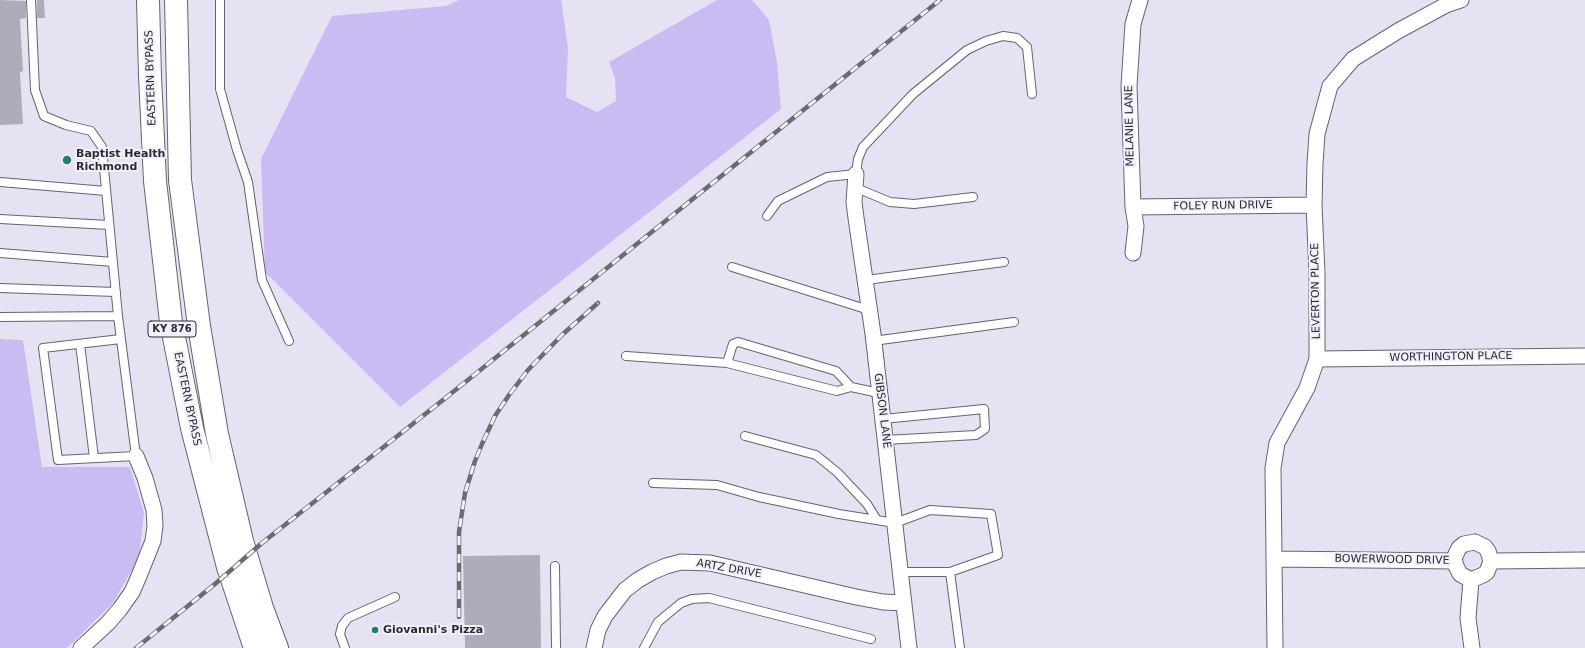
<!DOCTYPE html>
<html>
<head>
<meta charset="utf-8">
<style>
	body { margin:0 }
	canvas { display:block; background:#e6e2f3 }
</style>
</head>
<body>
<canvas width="1585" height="648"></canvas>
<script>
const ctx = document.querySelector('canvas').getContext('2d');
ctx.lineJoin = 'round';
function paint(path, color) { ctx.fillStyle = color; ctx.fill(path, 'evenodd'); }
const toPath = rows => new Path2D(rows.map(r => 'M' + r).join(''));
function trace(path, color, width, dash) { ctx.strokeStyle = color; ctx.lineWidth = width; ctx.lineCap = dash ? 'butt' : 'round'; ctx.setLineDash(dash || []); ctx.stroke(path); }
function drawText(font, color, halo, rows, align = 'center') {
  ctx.font = font + ' "DejaVu Sans",sans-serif'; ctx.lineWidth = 4; ctx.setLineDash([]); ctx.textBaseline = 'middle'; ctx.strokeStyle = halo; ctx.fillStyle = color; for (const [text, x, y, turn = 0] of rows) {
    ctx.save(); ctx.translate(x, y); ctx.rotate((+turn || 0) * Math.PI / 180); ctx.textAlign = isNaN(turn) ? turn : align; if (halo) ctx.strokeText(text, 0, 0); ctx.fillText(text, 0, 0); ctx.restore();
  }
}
const green = toPath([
	[459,0,561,0,568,48,566,97,597,112,616,101,615,78,609,62,717,0,752,0,769,20,777,62,781,109,400,407,265,272,261,159,332,16,446,6],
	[0,339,23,340,42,467,130,467,144,513,139,558,112,604,67,648,0,648]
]);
const building = toPath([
	[0,0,26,1,26,18,20,19,23,71,20,72,23,124,0,125],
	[37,0,44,0,45,18,37,18],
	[540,555,541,648,465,648,463,556]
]);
const service = toPath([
	[220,0,220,89,237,150,248,182,262,280,289,341],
	[0,182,106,191],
	[854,187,890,202,914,204,973,197],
	[767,216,778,201,827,177,856,174,858,159,863,147,913,94,967,50,986,41,1003,36,1017,38,1027,47,1032,94],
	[0,219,109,225],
	[0,253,113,262],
	[732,267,869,310],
	[866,280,1004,262],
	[0,288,116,292],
	[118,316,136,456,58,460,43,348,121,339],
	[0,317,118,316,102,147,91,131,66,125,44,116,35,90,31,0],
	[873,341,1014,322],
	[80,344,94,458],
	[626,356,727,363],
	[851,387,836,371,738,342,733,344,727,363,837,391,851,387,879,393],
	[883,419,984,409,985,429,976,435,885,440],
	[745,436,816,455,838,473,867,504,877,520],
	[653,483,717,485,759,497,839,514,895,523,930,510,991,514,998,555,950,572],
	[555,566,556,648],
	[900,572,950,572,960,648],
	[345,648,340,634,342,626,348,618,395,597],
	[644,648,658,622,681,603,692,599,709,598,871,639]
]);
const minor = toPath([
	[856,174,854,202,856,218,873,334,909,648],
	[1133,207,1314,205],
	[1133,253,1136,226,1133,207,1129,86,1133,24,1140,0],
	[1317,359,1585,356],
	[1475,542,1485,547,1488,551,1491,561,1487,572,1483,575,1471,580,1460,574,1455,564,1454,558,1459,548,1464,544,1475,542],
	[1274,559,1455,561],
	[1491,561,1585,560],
	[1471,580,1468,618,1472,648],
	[81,648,108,623,120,609,132,592,139,576,153,541,155,526,154,510,145,478,136,456],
	[594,648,598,630,605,616,625,590,638,580,652,572,666,566,681,562,710,563,856,597,883,602,904,603],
	[1275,648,1273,468,1277,443,1307,388,1317,359,1317,273,1314,205,1315,164,1317,134,1330,86,1353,59,1398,31,1446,5,1461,0]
]);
const primary = toPath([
	[148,0,150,76,155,181,171,322,192,428,228,567,255,648],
	[176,0,180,180,199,326,217,434,242,541,262,608,277,648]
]);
const rail = toPath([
	[459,617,459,532,465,493,475,461,482,444,495,416,509,395,528,370,563,334,598,303],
	[136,648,215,584,262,543,443,400,940,0]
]);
const markers = [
	[67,160,5,"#188461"],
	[375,630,4,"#188461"]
];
const shields = [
	[172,329,48]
];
const shieldNames = [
	["KY 876",172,329]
];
const streetNames = [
	["EASTERN BYPASS",151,78,-92],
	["MELANIE LANE",1130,126,-91],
	["FOLEY RUN DRIVE",1223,206,-1],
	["LEVERTON PLACE",1316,291,-91],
	["WORTHINGTON PLACE",1451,357,-1],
	["EASTERN BYPASS",187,399,78],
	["GIBSON LANE",882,411,83],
	["BOWERWOOD DRIVE",1392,560,1],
	["ARTZ DRIVE",729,569,10]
];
const poiNames = [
	["Baptist Health",76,154],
	["Richmond",76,167],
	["Giovanni's Pizza",383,630]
];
paint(green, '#cabbf3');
paint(building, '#afabbb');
trace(service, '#666271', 10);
trace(minor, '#666271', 17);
trace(primary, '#666271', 24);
trace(service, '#fff', 8);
trace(minor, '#fff', 15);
trace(primary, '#fff', 22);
trace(rail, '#6d6a74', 4.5);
trace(rail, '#f3f0fe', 3, [9]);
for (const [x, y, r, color] of markers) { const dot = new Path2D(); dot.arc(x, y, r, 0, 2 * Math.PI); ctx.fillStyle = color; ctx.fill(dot); trace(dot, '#f3f0fe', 1.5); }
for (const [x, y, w] of shields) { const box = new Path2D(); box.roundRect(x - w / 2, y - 8, w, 16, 3); ctx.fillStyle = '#f3f0fe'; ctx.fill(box); trace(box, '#2c2a30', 1); }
drawText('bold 10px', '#2c2a30', null, shieldNames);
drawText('11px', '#2c2a30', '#f3f0fe', streetNames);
drawText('bold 11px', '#2c2a30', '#f3f0fe', poiNames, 'left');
</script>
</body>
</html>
